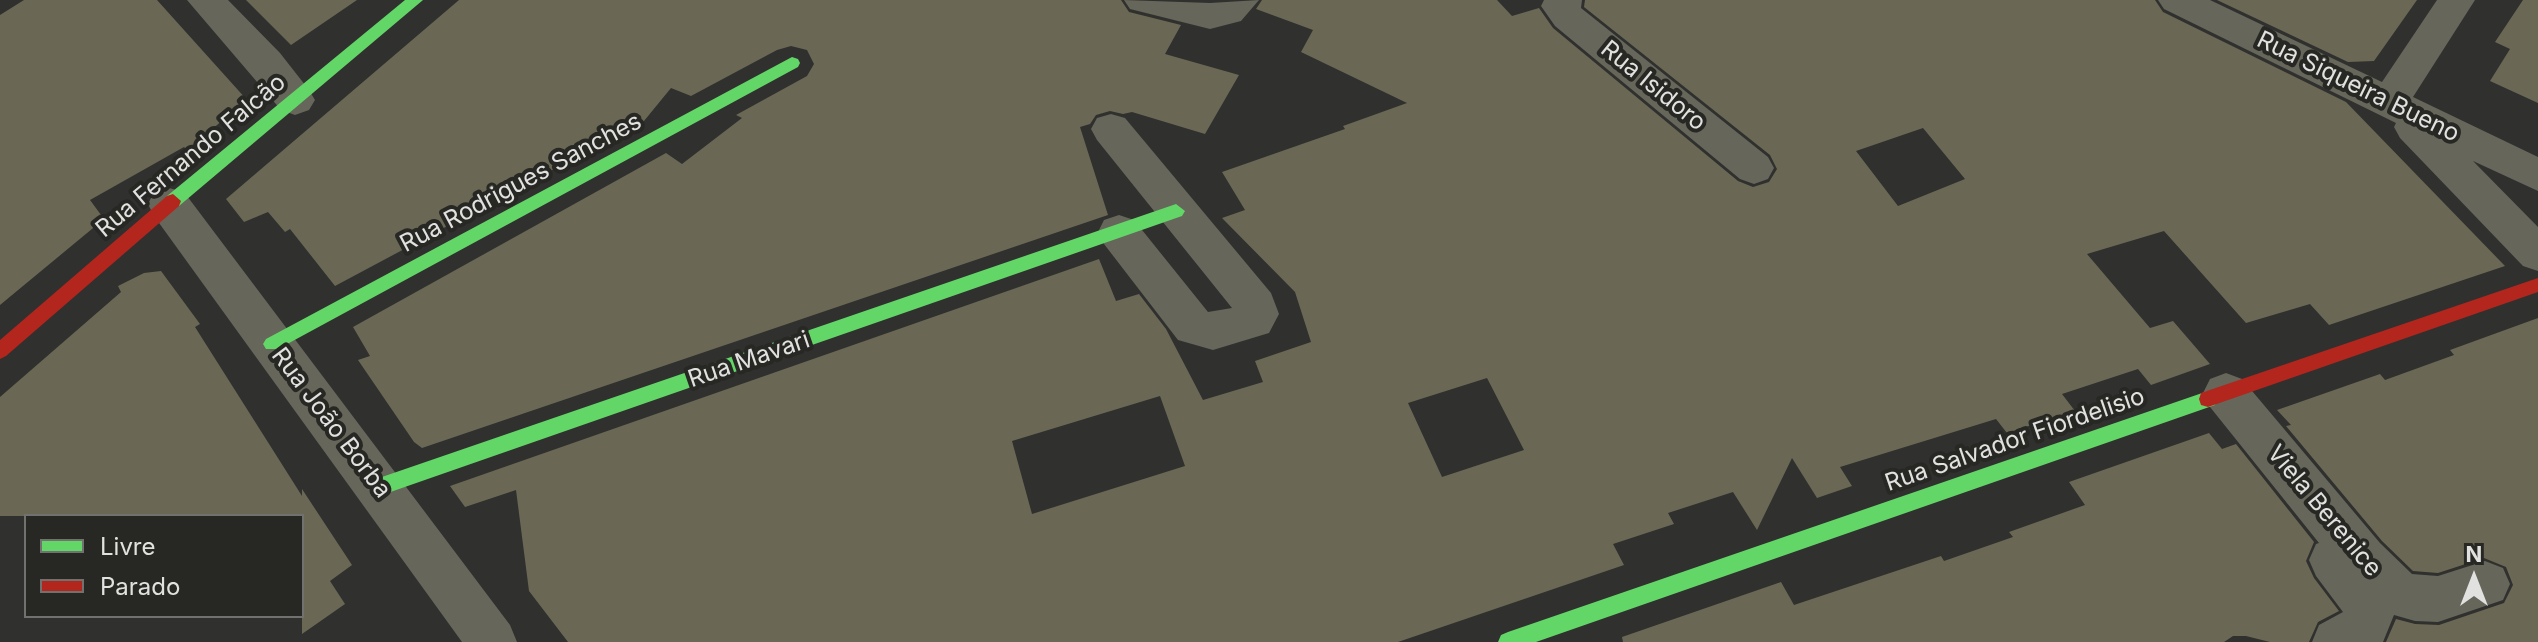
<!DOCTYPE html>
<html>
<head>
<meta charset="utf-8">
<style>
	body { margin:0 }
	#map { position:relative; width:2538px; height:642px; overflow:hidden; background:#30302f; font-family:Inter,sans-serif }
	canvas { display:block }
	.legend { position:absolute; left:24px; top:514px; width:280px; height:104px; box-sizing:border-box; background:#272724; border:2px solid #71716f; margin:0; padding:10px 14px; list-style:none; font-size:24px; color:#e1e1df }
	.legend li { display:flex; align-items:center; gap:16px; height:40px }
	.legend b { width:40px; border:2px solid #71716f }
	.north { position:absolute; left:2434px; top:538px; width:80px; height:80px; -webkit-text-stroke:6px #272724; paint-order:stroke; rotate:0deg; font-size:22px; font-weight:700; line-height:32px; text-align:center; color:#e1e1df }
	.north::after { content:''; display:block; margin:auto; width:28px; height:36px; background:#e1e1df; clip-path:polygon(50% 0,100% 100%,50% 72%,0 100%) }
</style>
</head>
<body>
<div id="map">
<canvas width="2538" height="642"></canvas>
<ul class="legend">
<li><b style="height:10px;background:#63d668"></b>Livre</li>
<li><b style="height:10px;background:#b3261e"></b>Parado</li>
</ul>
<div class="north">N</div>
</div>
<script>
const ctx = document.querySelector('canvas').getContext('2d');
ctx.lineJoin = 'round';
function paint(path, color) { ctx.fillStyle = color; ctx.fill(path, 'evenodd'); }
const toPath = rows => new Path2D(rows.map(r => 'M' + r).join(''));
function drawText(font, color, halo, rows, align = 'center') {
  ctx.font = font + ' Inter,sans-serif'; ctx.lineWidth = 8; ctx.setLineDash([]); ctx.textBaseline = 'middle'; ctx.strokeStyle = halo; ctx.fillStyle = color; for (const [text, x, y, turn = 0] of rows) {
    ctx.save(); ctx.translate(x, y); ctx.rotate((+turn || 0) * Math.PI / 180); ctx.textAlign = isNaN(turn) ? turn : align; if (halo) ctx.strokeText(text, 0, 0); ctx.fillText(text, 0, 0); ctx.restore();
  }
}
const building = toPath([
	[24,0,157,0,247,100,187,150,184,147,90,200,104,219,0,305,0,15],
	[246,0,357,0,291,45],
	[459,0,1121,0,1129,12,1181,25,1165,54,1239,75,1205,134,1132,112,1123,114,1110,111,1096,115,1090,124,1080,127,1108,215,422,448,414,442,358,360,370,356,353,327,666,153,682,164,742,118,736,115,807,76,814,64,807,50,791,46,777,50,691,96,671,88,644,121,335,286,290,229,285,232,268,212,244,222,226,199],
	[1262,0,1497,0,1512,16,1539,8,1553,28,1738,181,1753,187,1769,182,1777,169,1770,155,1584,7,1585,0,2155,0,2163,12,2346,102,2505,266,2329,325,2310,304,2246,323,2164,231,2087,254,2150,328,2173,321,2210,364,2151,385,2138,369,2062,394,2075,411,2007,433,1996,419,1840,467,1852,486,1817,498,1792,458,1757,530,1733,492,1668,513,1674,524,1613,544,1624,565,1398,642,568,642,529,591,516,490,465,507,450,486,1099,259,1116,301,1139,294,1166,329,1203,400,1263,382,1255,361,1311,342,1295,292,1222,218,1245,210,1222,172,1345,129,1343,126,1407,103,1301,52,1313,30,1256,9],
	[1923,128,1965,179,1898,206,1856,151],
	[1487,378,1524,450,1442,477,1408,403],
	[1160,396,1185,466,1032,514,1012,441],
	[2217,0,2417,0,2374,61,2348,62],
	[2523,0,2538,0,2538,103,2490,81,2510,49,2495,42],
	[161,271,200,324,195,327,302,496,302,489,352,565,330,581,345,604,302,634,302,516,0,516,0,397,121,292,118,286,144,273],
	[2538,318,2538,642,2386,642,2396,619,2415,624,2439,625,2504,603,2513,585,2506,567,2484,558,2438,573,2413,571,2382,541,2286,426,2291,425,2277,410,2380,374,2385,380,2454,355,2450,350],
	[2209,433,2222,449,2236,444,2314,542,2306,561,2314,578,2339,611,2318,622,2309,642,2270,642,2246,636,2233,636,2224,642,1623,642,1622,637,1781,582,1794,605,1941,556,1944,561,2013,537,2009,532,2085,505,2069,482]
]);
const street = toPath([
	[187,0,228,0,280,53,309,90,315,100,309,110,295,115,281,110,187,0],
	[1124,0,1210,3,1259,0,1241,21,1210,29,1130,9,1124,0],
	[1544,0,1582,0,1581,8,1768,157,1774,168,1768,179,1754,184,1740,179,1555,26,1541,6,1544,0],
	[2158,0,2210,0,2382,82,2437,0,2475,0,2413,97,2538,157,2538,191,2473,161,2538,227,2538,271,2523,266,2400,138,2394,127,2396,123,2164,9,2158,0],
	[1111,114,1125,118,1271,293,1279,314,1269,333,1213,350,1178,340,1104,244,1098,232,1104,220,1119,215,1134,220,1208,312,1232,308,1097,140,1091,129,1097,118,1111,114],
	[169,188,184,192,510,625,517,642,462,642,154,216,148,204,154,192,169,188],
	[2226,373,2242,379,2380,543,2412,574,2438,576,2485,561,2503,568,2510,584,2503,600,2438,622,2415,621,2394,615,2383,642,2312,642,2319,625,2343,612,2316,576,2309,560,2316,544,2319,543,2210,407,2203,393,2210,379,2226,373]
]);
const fast = toPath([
	[405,0,423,0,179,206,167,206,165,201,167,196,405,0],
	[792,57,798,59,800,63,798,67,278,349,266,349,263,344,266,339,792,57],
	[1176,204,1185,211,1182,216,379,496,372,493,369,487,372,481,379,478,1176,204],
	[2208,391,2215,393,2217,399,2215,405,1536,642,1498,642,1501,635,1508,632,2208,391]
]);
const jam = toPath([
	[173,194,181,201,179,206,6,356,0,359,0,340,167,196,173,194],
	[2538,278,2538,292,2208,407,2201,405,2199,399,2201,393,2538,278]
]);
const streetNames = [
	["Rua Isidoro",1653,86,39],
	["Rua Siqueira Bueno",2358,87,26],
	["Rua Fernando Falcão",191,156,-40],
	["Rua Rodrigues Sanches",521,183,-28],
	["Rua Mavari",749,360,-19],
	["Rua João Borba",331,423,53],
	["Rua Salvador Fiordelisio",2015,440,-19],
	["Viela Berenice",2324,511,50]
];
paint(building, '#6a6854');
paint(street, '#66665a');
paint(fast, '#63d668');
paint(jam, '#b3261e');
drawText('24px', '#e1e1df', '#272724', streetNames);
</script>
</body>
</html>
